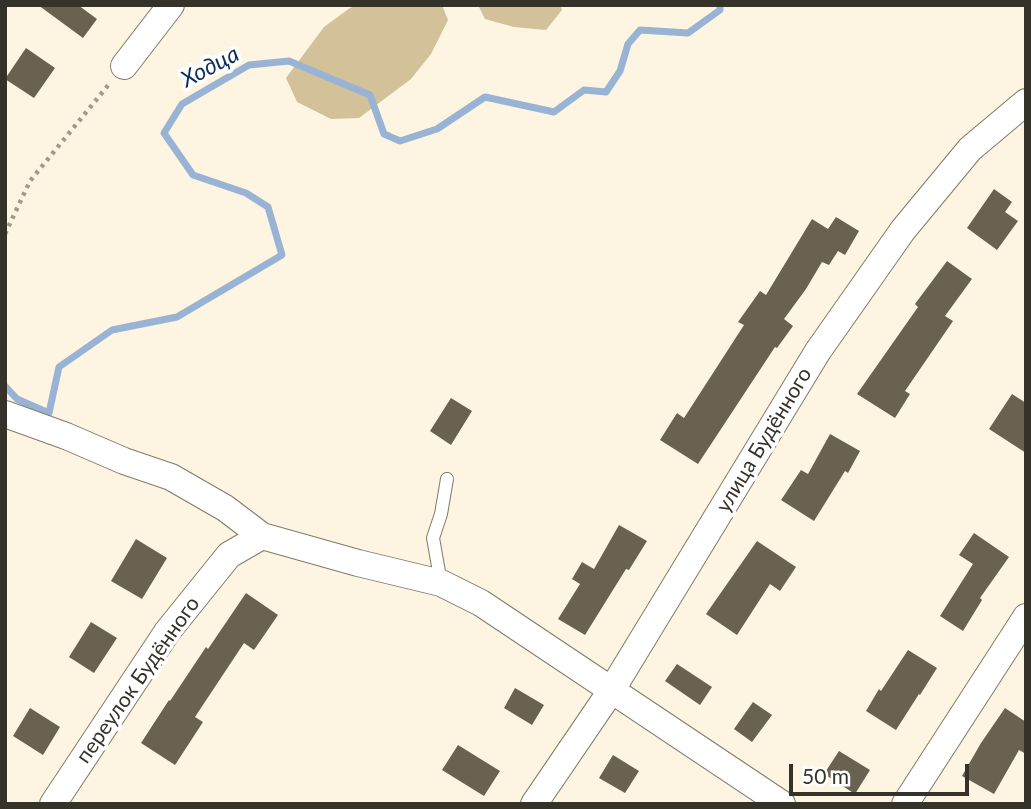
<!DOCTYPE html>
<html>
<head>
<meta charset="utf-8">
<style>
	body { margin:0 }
	#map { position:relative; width:1031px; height:809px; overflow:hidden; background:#fdf5e1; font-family:Lato,sans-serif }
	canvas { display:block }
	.frame { position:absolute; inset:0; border:7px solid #35322a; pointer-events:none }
	.scale { position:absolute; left:789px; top:764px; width:180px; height:32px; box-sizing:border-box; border:4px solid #35322a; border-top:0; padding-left:9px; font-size:21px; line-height:24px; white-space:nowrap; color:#35322a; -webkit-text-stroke:5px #fff; paint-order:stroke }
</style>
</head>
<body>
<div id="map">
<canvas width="1031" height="809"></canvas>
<div class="frame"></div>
<div class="scale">50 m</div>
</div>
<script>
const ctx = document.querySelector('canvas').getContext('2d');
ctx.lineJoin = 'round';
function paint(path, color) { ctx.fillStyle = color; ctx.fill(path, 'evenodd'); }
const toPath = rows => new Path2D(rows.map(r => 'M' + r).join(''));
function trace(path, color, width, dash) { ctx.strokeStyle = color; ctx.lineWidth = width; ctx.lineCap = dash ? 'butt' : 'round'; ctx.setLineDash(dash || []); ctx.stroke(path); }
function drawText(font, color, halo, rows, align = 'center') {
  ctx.font = font + ' Lato,sans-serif'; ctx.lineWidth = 7; ctx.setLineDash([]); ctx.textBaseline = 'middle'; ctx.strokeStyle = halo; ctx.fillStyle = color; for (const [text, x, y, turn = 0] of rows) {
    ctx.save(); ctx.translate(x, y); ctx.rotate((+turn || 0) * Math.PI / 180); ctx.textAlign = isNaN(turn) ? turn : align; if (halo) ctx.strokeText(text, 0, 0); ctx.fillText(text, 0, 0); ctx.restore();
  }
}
const forest = toPath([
	[359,5,442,5,448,20,431,54,411,79,359,118,331,119,297,102,286,78,324,27,350,8],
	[478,5,560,5,562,10,546,30,514,27,485,19]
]);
const stream = toPath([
	[5,386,17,399,49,413,59,367,112,330,177,317,282,255,268,207,246,193,193,175,164,133,182,104,249,65,289,61,370,95,384,134,400,141,437,129,485,97,554,112,584,90,606,92,620,71,628,44,640,30,688,33,720,10,720,5]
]);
const building = toPath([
	[38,5,78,5,97,19,83,38],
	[26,48,55,68,34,98,5,79],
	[994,189,1012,202,1005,212,1018,221,997,250,967,228],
	[836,217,859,231,845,255,838,251,829,265,822,262,806,289,784,319,793,326,777,348,775,347,698,464,660,440,677,413,684,418,744,325,738,322,760,291,766,295,812,219,828,229],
	[947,261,972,279,945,316,953,321,905,391,910,394,895,418,857,394,918,307,915,304],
	[1012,394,1026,403,1026,453,989,429],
	[451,398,472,411,451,445,430,431],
	[830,434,860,451,848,473,845,471,814,521,781,500,801,470,808,474],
	[619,525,647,541,629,570,626,569,585,635,558,619,580,584,572,579,582,562,594,569],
	[974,533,1009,557,980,598,982,600,963,631,940,616,973,564,959,555],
	[136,539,167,558,142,599,111,581],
	[757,541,796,567,780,591,770,584,737,635,706,614],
	[246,593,278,615,254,650,244,643,195,717,203,722,175,765,141,743,169,700,170,701,206,647,208,649],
	[91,622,117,638,94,673,69,657],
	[908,650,937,668,920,695,919,694,896,730,866,711,879,689,881,691],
	[677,664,712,687,700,705,665,681],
	[515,688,544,705,532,725,504,708],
	[753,702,772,715,752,742,734,729],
	[30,708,60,727,43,755,13,736],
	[1005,708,1026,722,1026,754,1019,750,994,794,962,776,981,743],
	[458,745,500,771,484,796,442,770],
	[839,751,870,770,855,794,824,774],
	[613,755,639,771,625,793,599,778]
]);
const path = toPath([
	[5,234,30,181,110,83]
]);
const service = toPath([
	[441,583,433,538,441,514,447,479]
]);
const minor = toPath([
	[124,66,171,5],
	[5,414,66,436,124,461,171,477,225,508,262,536,358,563,441,583,481,603,782,804],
	[53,804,167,632,229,555,262,536],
	[534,804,611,691,818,351,903,230,970,149,1026,102],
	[905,804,1026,617]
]);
const streetNames = [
	["улица Будённого",764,440,-59],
	["переулок Будённого",138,680,-55]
];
const waterNames = [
	["Ходца",210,67,-28]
];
paint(forest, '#d2c199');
trace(stream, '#99b3d5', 7);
paint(building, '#6a6251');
trace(service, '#827a68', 14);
trace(minor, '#827a68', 28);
trace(path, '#9f9a8b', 4.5, [3.5, 5]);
trace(service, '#fff', 12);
trace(minor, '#fff', 26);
drawText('21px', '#35322a', '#fff', streetNames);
drawText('italic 23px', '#0c305b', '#fff', waterNames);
</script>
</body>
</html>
